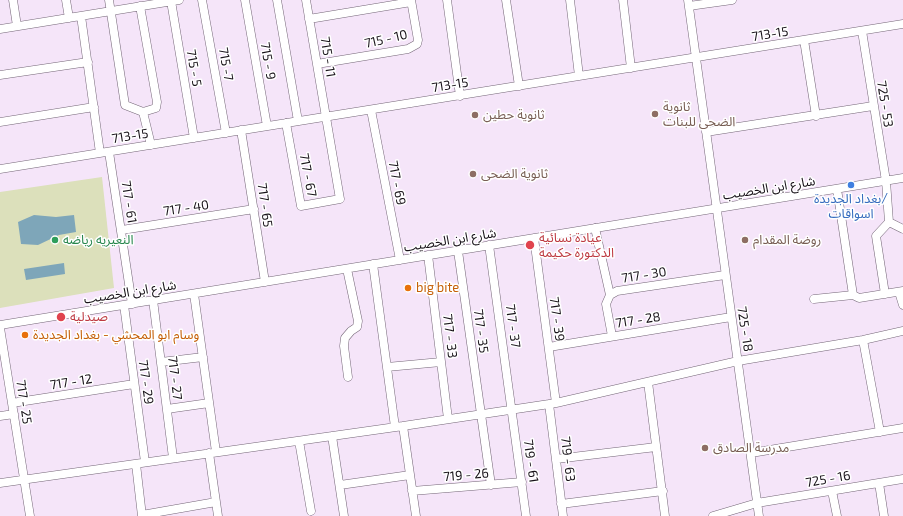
<!DOCTYPE html>
<html>
<head>
<meta charset="utf-8">
<style>
	body { margin:0 }
	canvas { display:block; background:#f5e5f9 }
</style>
</head>
<body>
<canvas width="903" height="516"></canvas>
<script>
const ctx = document.querySelector('canvas').getContext('2d');
ctx.lineJoin = 'round';
function paint(path, color) { ctx.fillStyle = color; ctx.fill(path, 'evenodd'); }
const toPath = rows => new Path2D(rows.map(r => 'M' + r).join(''));
function trace(path, color, width, dash) { ctx.strokeStyle = color; ctx.lineWidth = width; ctx.lineCap = dash ? 'butt' : 'round'; ctx.setLineDash(dash || []); ctx.stroke(path); }
function drawText(font, color, halo, rows, align = 'center') {
  ctx.font = font + ' "Exo 2","Noto Sans Arabic",sans-serif'; ctx.lineWidth = 3; ctx.setLineDash([]); ctx.textBaseline = 'middle'; ctx.strokeStyle = halo; ctx.fillStyle = color; for (const [text, x, y, turn = 0] of rows) {
    ctx.save(); ctx.translate(x, y); ctx.rotate((+turn || 0) * Math.PI / 180); ctx.textAlign = isNaN(turn) ? turn : align; if (halo) ctx.strokeText(text, 0, 0); ctx.fillText(text, 0, 0); ctx.restore();
  }
}
const green = toPath([
	[102,177,114,288,0,308,0,192]
]);
const water = toPath([
	[34,215,56,217,74,215,76,232,59,235,38,245,21,244,18,222],
	[64,263,65,274,26,280,24,269]
]);
const minor = toPath([
	[13,0,17,26],
	[66,0,69,18],
	[109,0,125,105,143,112,156,108,157,102,140,6],
	[202,0,226,133],
	[245,0,267,126],
	[277,0,298,121],
	[447,0,460,96],
	[506,0,519,86],
	[570,0,579,76],
	[623,0,631,68],
	[688,0,759,516],
	[171,1,194,138],
	[689,6,732,0],
	[81,16,100,153],
	[309,19,411,2],
	[0,29,179,0],
	[862,31,886,181,889,222],
	[804,40,816,116],
	[317,64,408,49,417,44,418,40,411,0],
	[0,75,88,62],
	[371,110,400,260],
	[143,112,151,145],
	[0,122,94,107],
	[286,123,301,206,340,199,306,0],
	[241,130,265,282],
	[706,132,873,106],
	[109,152,132,304],
	[0,169,903,24],
	[837,189,853,295],
	[595,228,610,295],
	[122,230,254,209],
	[534,238,556,403],
	[489,245,526,516],
	[458,251,491,485],
	[428,255,448,419],
	[373,264,395,427],
	[347,269,358,321,357,327,351,331,345,338,344,346,348,377],
	[899,292,903,305],
	[194,294,216,452],
	[885,294,876,236,889,222,903,229],
	[814,299,853,295,859,298,903,291],
	[153,300,173,458],
	[124,305,145,462],
	[0,325,903,178],
	[0,328,30,516],
	[612,336,606,304,610,295,617,291,725,275],
	[863,340,880,432],
	[549,347,731,317],
	[161,362,203,357],
	[387,367,441,362],
	[648,382,665,516],
	[12,403,134,384],
	[549,404,563,516],
	[167,409,209,403],
	[0,416,14,414],
	[403,426,416,516],
	[332,436,344,516],
	[299,441,311,511],
	[209,453,218,516],
	[751,453,903,428],
	[556,459,656,447],
	[136,464,142,516],
	[0,483,403,426,556,403,738,361,863,340,903,331],
	[879,483,884,516],
	[340,485,410,475],
	[412,491,522,482],
	[832,491,837,516],
	[561,504,663,491],
	[142,515,216,502],
	[713,516,757,503,903,479]
]);
const markers = [
	[655,114,4,"#8d6e63"],
	[475,115,4,"#8d6e63"],
	[473,174,4,"#8d6e63"],
	[851,185,4,"#3f7fe0"],
	[55,240,4,"#2e9e5b"],
	[745,240,4,"#8d6e63"],
	[530,245,5,"#e0444e"],
	[408,288,4,"#e8710a"],
	[61,317,5,"#e0444e"],
	[25,335,4,"#e8710a"],
	[705,448,4,"#8d6e63"]
];
const streetNames = [
	["713-15",770,34,-9],
	["715 - 10",386,39,-13],
	["715 - 11",328,57,81],
	["715 - 9",268,61,80],
	["715 -7",226,64,80],
	["715 - 5",194,68,80],
	["713-15",450,85,-9],
	["725 - 53",885,104,81],
	["713-15",130,136,-9],
	["717 - 67",308,175,79],
	["717 - 69",397,183,79],
	["شارع ابن الخصيب",769,188,-9],
	["717 - 61",129,202,81],
	["717 - 65",265,205,82],
	["717 - 40",186,208,-9],
	["شارع ابن الخصيب",450,240,-9],
	["717 - 30",644,275,-9],
	["شارع ابن الخصيب",130,292,-9],
	["717 - 39",557,319,82],
	["717 - 28",638,320,-9],
	["717 - 37",513,326,82],
	["725 - 18",745,329,81],
	["717 - 35",481,331,82],
	["717 - 33",450,336,83],
	["717 - 27",175,378,83],
	["717 - 12",71,382,-9],
	["717 - 29",146,382,82],
	["717 - 25",24,402,81],
	["719 - 63",568,459,83],
	["719 - 61",531,461,82],
	["719 - 26",466,475,-5],
	["725 - 16",828,479,-10]
];
const educationNames = [
	["ثانوية",663,107],
	["الضحى للبنات",663,122],
	["ثانوية حطين",483,115],
	["ثانوية الضحى",481,174],
	["روضة المقدام",753,240],
	["مدرسة الصادق",713,448]
];
const shopNames = [
	["بغداد الجديدة/",851,199],
	["اسواقات",851,214]
];
const healthNames = [
	["عيادة نسائية",539,238],
	["الدكتورة حكيمة",539,253],
	["صيدلية",70,317]
];
const leisureNames = [
	["النعيريه رياضه",63,240]
];
const foodNames = [
	["big bite",416,288],
	["وسام ابو المحشي - بغداد الجديدة",33,335]
];
paint(green, '#dce0bb');
paint(water, '#7ea6b9');
trace(minor, '#746677', 9);
trace(minor, '#fff', 8);
for (const [x, y, r, color] of markers) { const dot = new Path2D(); dot.arc(x, y, r, 0, 2 * Math.PI); ctx.fillStyle = color; ctx.fill(dot); trace(dot, '#fff', 1.5); }
drawText('13px', '#181219', '#fff', streetNames);
drawText('13px', '#785e54', '#fff', educationNames, 'left');
drawText('13px', '#366cbe', '#fff', shopNames);
drawText('13px', '#be3a42', '#fff', healthNames, 'left');
drawText('13px', '#27864d', '#fff', leisureNames, 'left');
drawText('13px', '#c56008', '#fff', foodNames, 'left');
</script>
</body>
</html>
